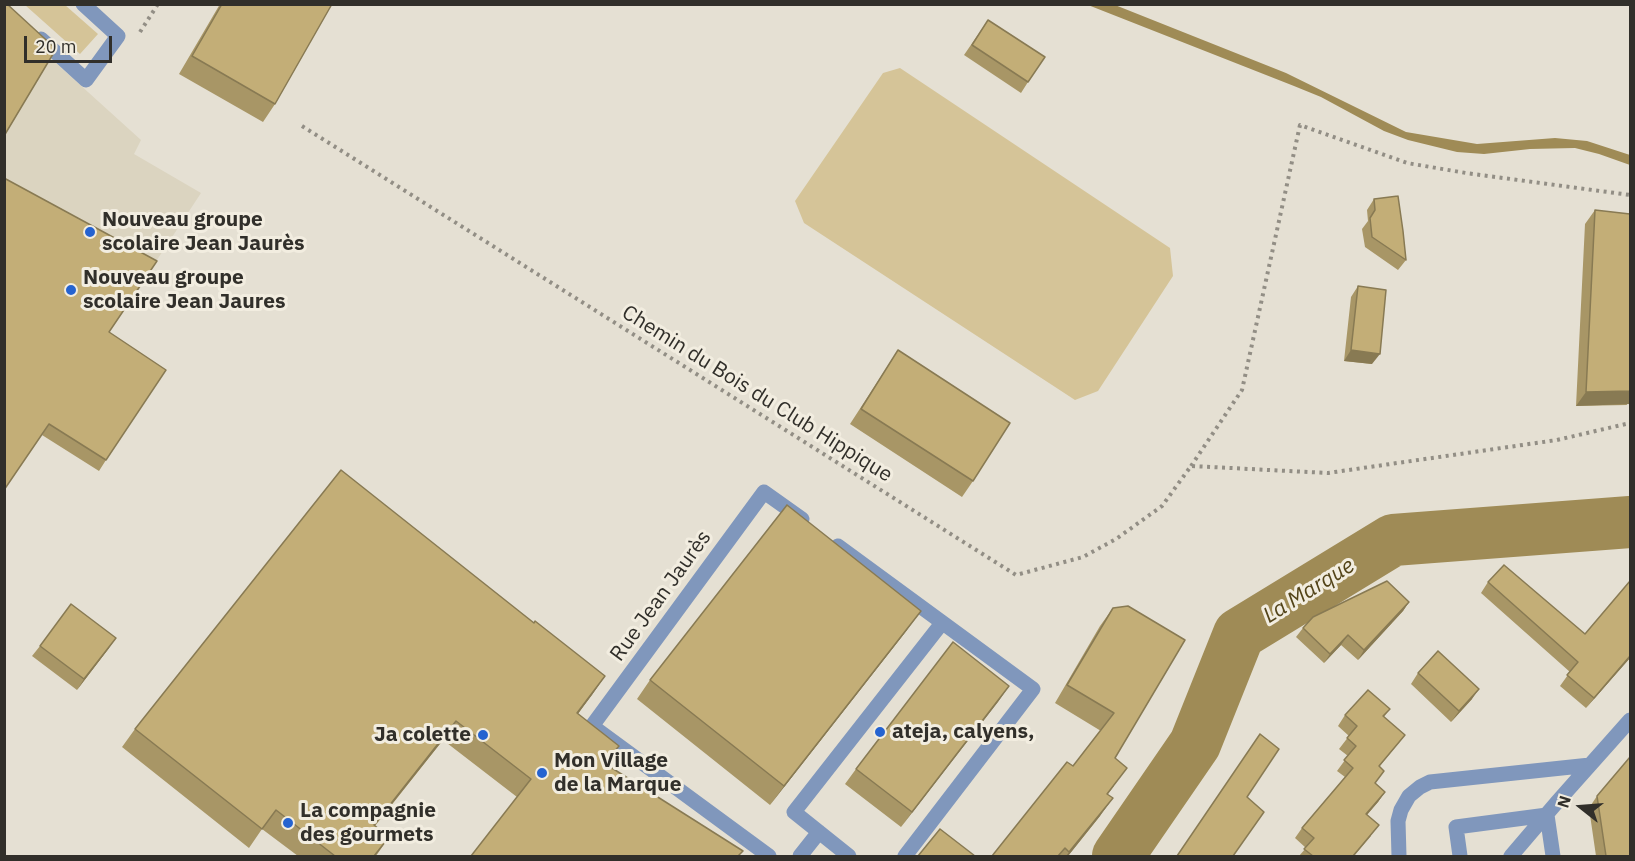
<!DOCTYPE html>
<html>
<head>
<meta charset="utf-8">
<style>
	body { margin:0 }
	#map { position:relative; width:1635px; height:861px; overflow:hidden; background:#e5e0d3; font-family:"IBM Plex Sans",sans-serif }
	canvas { display:block }
	.frame { position:absolute; inset:0; border:6px solid #312f2a; pointer-events:none }
	.north { position:absolute; left:1551px; top:777px; width:60px; height:60px; -webkit-text-stroke:4px #f2ede0; paint-order:stroke; rotate:287deg; font-size:16px; font-weight:700; line-height:24px; text-align:center; color:#312f2a }
	.north::after { content:''; display:block; margin:auto; width:21px; height:27px; background:#312f2a; clip-path:polygon(50% 0,100% 100%,50% 72%,0 100%) }
	.scale { position:absolute; left:24px; top:36px; width:88px; height:27px; box-sizing:border-box; border:3px solid #312f2a; border-top:0; padding-left:8px; font-size:18px; line-height:21px; white-space:nowrap; color:#312f2a; -webkit-text-stroke:4px #f2ede0; paint-order:stroke }
</style>
</head>
<body>
<div id="map">
<canvas width="1635" height="861"></canvas>
<div class="frame"></div>
<div class="north">N</div>
<div class="scale">20 m</div>
</div>
<script>
const ctx = document.querySelector('canvas').getContext('2d');
ctx.lineJoin = 'round';
function paint(path, color) { ctx.fillStyle = color; ctx.fill(path, 'evenodd'); }
const toPath = rows => new Path2D(rows.map(r => 'M' + r).join(''));
function trace(path, color, width, dash) { ctx.strokeStyle = color; ctx.lineWidth = width; ctx.lineCap = dash ? 'butt' : 'round'; ctx.setLineDash(dash || []); ctx.stroke(path); }
function drawText(font, color, halo, rows, align = 'center') {
  ctx.font = font + ' "IBM Plex Sans",sans-serif'; ctx.lineWidth = 6; ctx.setLineDash([]); ctx.textBaseline = 'middle'; ctx.strokeStyle = halo; ctx.fillStyle = color; for (const [text, x, y, turn = 0] of rows) {
    ctx.save(); ctx.translate(x, y); ctx.rotate((+turn || 0) * Math.PI / 180); ctx.textAlign = isNaN(turn) ? turn : align; if (halo) ctx.strokeText(text, 0, 0); ctx.fillText(text, 0, 0); ctx.restore();
  }
}
const built = toPath([
	[4,16,141,140,134,154,201,193,80,377,5,331]
]);
const green = toPath([
	[25,5,65,5,98,34,80,54],
	[900,68,1170,248,1173,276,1098,391,1075,400,804,223,795,201,883,73]
]);
const water = toPath([
	[1088,5,1115,5,1286,73,1406,132,1477,144,1555,138,1587,141,1630,155,1630,165,1599,154,1575,148,1530,149,1484,154,1457,152,1408,140,1384,131,1321,97,1294,86]
]);
const river = toPath([
	[1118,856,1195,744,1239,634,1393,540,1630,522]
]);
const path = toPath([
	[140,32,158,4],
	[302,126,1016,575,1083,557,1116,539,1162,506,1191,466,1328,473,1557,440,1630,423],
	[1191,466,1242,390,1300,125,1407,163,1466,173,1630,195]
]);
const service = toPath([
	[838,546,1033,689,905,856],
	[819,832,794,812,942,623],
	[769,856,592,726,764,492,802,519],
	[800,856,819,832,849,856]
]);
const pedestrian = toPath([
	[41,39,86,80,118,36,83,4]
]);
const minor = toPath([
	[1399,856,1398,821,1401,810,1409,796,1420,787,1430,782,1590,765],
	[1460,856,1456,827,1547,815,1553,856],
	[1511,856,1558,801,1630,720]
]);
const wall = toPath([
	[220,4,332,4,275,104,263,122,179,74],
	[988,20,1028,82,1021,93,964,55],
	[1374,199,1406,260,1398,270,1365,247,1362,229,1368,221,1367,210],
	[1595,210,1627,405,1576,406,1585,224],
	[1358,286,1372,364,1344,361,1351,297],
	[109,332,106,460,99,471,42,435],
	[898,350,973,481,962,497,850,424],
	[1630,581,1630,658,1586,708,1560,686,1570,672,1481,593,1488,582,1585,634],
	[1409,602,1403,611,1358,660,1341,645,1324,663,1296,637,1303,628],
	[1113,608,1115,758,1114,786,1108,794,1100,816,1068,856,992,856,1073,766,1101,731,1055,703,1100,626],
	[534,623,605,676,578,714,619,746,517,797,443,740,375,826,389,837,376,856,298,856,262,829,249,848,122,747,135,729],
	[907,630,770,805,637,699,650,680],
	[40,646,109,648,77,690,32,656],
	[1418,673,1472,699,1451,722,1411,684],
	[1009,686,901,827,845,784,856,769],
	[1390,709,1384,717,1405,735,1379,767,1375,784,1385,792,1378,802,1367,815,1371,836,1354,856,1299,856,1306,848,1295,838,1302,828,1345,777,1337,771,1348,756,1339,749,1349,736,1338,726,1345,715],
	[1597,796,1630,856,1596,856,1589,808]
]);
const shadedWall = toPath([
	[1351,350,1380,354,1372,364,1344,361],
	[1630,391,1630,404,1576,406,1586,392],
	[1409,602,1403,611,1358,660,1364,650],
	[921,611,907,630,770,805,784,786],
	[1348,635,1341,645,1324,663,1330,654],
	[116,638,109,648,77,690,84,679],
	[1630,656,1630,658,1586,708,1594,698],
	[605,676,592,695,564,732,577,713],
	[1009,686,998,702,901,827,912,812],
	[1479,689,1472,699,1451,722,1459,711],
	[456,721,443,740,360,844,374,825],
	[619,746,605,765,604,763],
	[1385,792,1378,802,1358,825,1366,814],
	[1113,798,1100,816,1068,856,1066,856]
]);
const building = toPath([
	[4,4,7,4,56,49,4,136,4,4],
	[222,4,332,4,275,104,192,56,222,4],
	[988,20,1045,57,1028,82,972,45,988,20],
	[4,178,157,261,109,332,166,370,106,460,49,424,4,490,4,178],
	[1398,196,1403,231,1406,260,1372,237,1370,218,1375,210,1374,199,1398,196],
	[1595,210,1630,214,1630,391,1586,392,1595,210],
	[1358,286,1386,290,1380,354,1351,350,1358,286],
	[898,350,1010,423,973,481,861,409,898,350],
	[341,470,534,623,535,621,605,676,577,713,619,746,604,763,743,851,738,856,471,856,531,779,456,721,374,825,389,837,374,856,335,856,276,810,262,829,135,729,341,470],
	[787,505,921,611,784,786,650,680,787,505],
	[1504,565,1585,634,1630,581,1630,656,1594,698,1567,675,1578,662,1488,582,1504,565],
	[1387,581,1409,602,1364,650,1348,635,1330,654,1303,628,1313,617,1387,581],
	[71,604,116,638,84,679,40,646,71,604],
	[1128,606,1185,640,1115,758,1127,768,1107,794,1113,798,1069,852,1065,848,1058,856,992,856,1067,762,1073,766,1114,713,1067,685,1113,608,1128,606],
	[953,642,1009,686,912,812,856,769,953,642],
	[1438,651,1479,689,1459,711,1418,673,1438,651],
	[1368,690,1390,709,1383,716,1405,735,1379,766,1384,771,1375,783,1385,792,1366,814,1379,825,1353,856,1313,856,1304,849,1314,838,1302,828,1353,768,1344,760,1356,746,1347,738,1357,726,1345,715,1368,690],
	[1260,734,1279,749,1247,797,1264,812,1233,856,1177,856,1260,734],
	[1630,757,1630,856,1606,856,1597,796,1630,757],
	[940,829,975,856,918,856,940,829]
]);
const markers = [
	[90,232,6,"#2563d0"],
	[71,290,6,"#2563d0"],
	[880,732,6,"#2563d0"],
	[483,735,6,"#2563d0"],
	[542,773,6,"#2563d0"],
	[288,823,6,"#2563d0"]
];
const poiNames = [
	["Nouveau groupe",102,220],
	["scolaire Jean Jaurès",102,244],
	["Nouveau groupe",83,278],
	["scolaire Jean Jaures",83,302],
	["ateja, calyens,",892,732],
	["Ja colette",471,735,"right"],
	["Mon Village",554,761],
	["de la Marque",554,785],
	["La compagnie",300,811],
	["des gourmets",300,835]
];
const streetNames = [
	["Chemin du Bois du Club Hippique",757,394,32],
	["Rue Jean Jaurès",661,596,-54]
];
const waterNames = [
	["La Marque",1309,591,-32]
];
paint(built, '#dbd4c0');
paint(green, '#d5c498');
paint(water, '#9f8b56');
trace(river, '#9f8b56', 52);
trace(path, '#928e85', 4, [3, 4.5]);
trace(service, '#8097bc', 15);
trace(pedestrian, '#8097bc', 15);
trace(minor, '#8097bc', 15);
paint(wall, '#a89666');
paint(shadedWall, '#887a53');
paint(building, '#c3ae77');
trace(building, '#887a53', 1.5);
for (const [x, y, r, color] of markers) { const dot = new Path2D(); dot.arc(x, y, r, 0, 2 * Math.PI); ctx.fillStyle = color; ctx.fill(dot); trace(dot, '#f2ede0', 2); }
drawText('bold 21px', '#312f2a', '#f2ede0', poiNames, 'left');
drawText('21px', '#312f2a', '#f2ede0', streetNames);
drawText('italic 22px', '#534419', '#f2ede0', waterNames);
</script>
</body>
</html>
